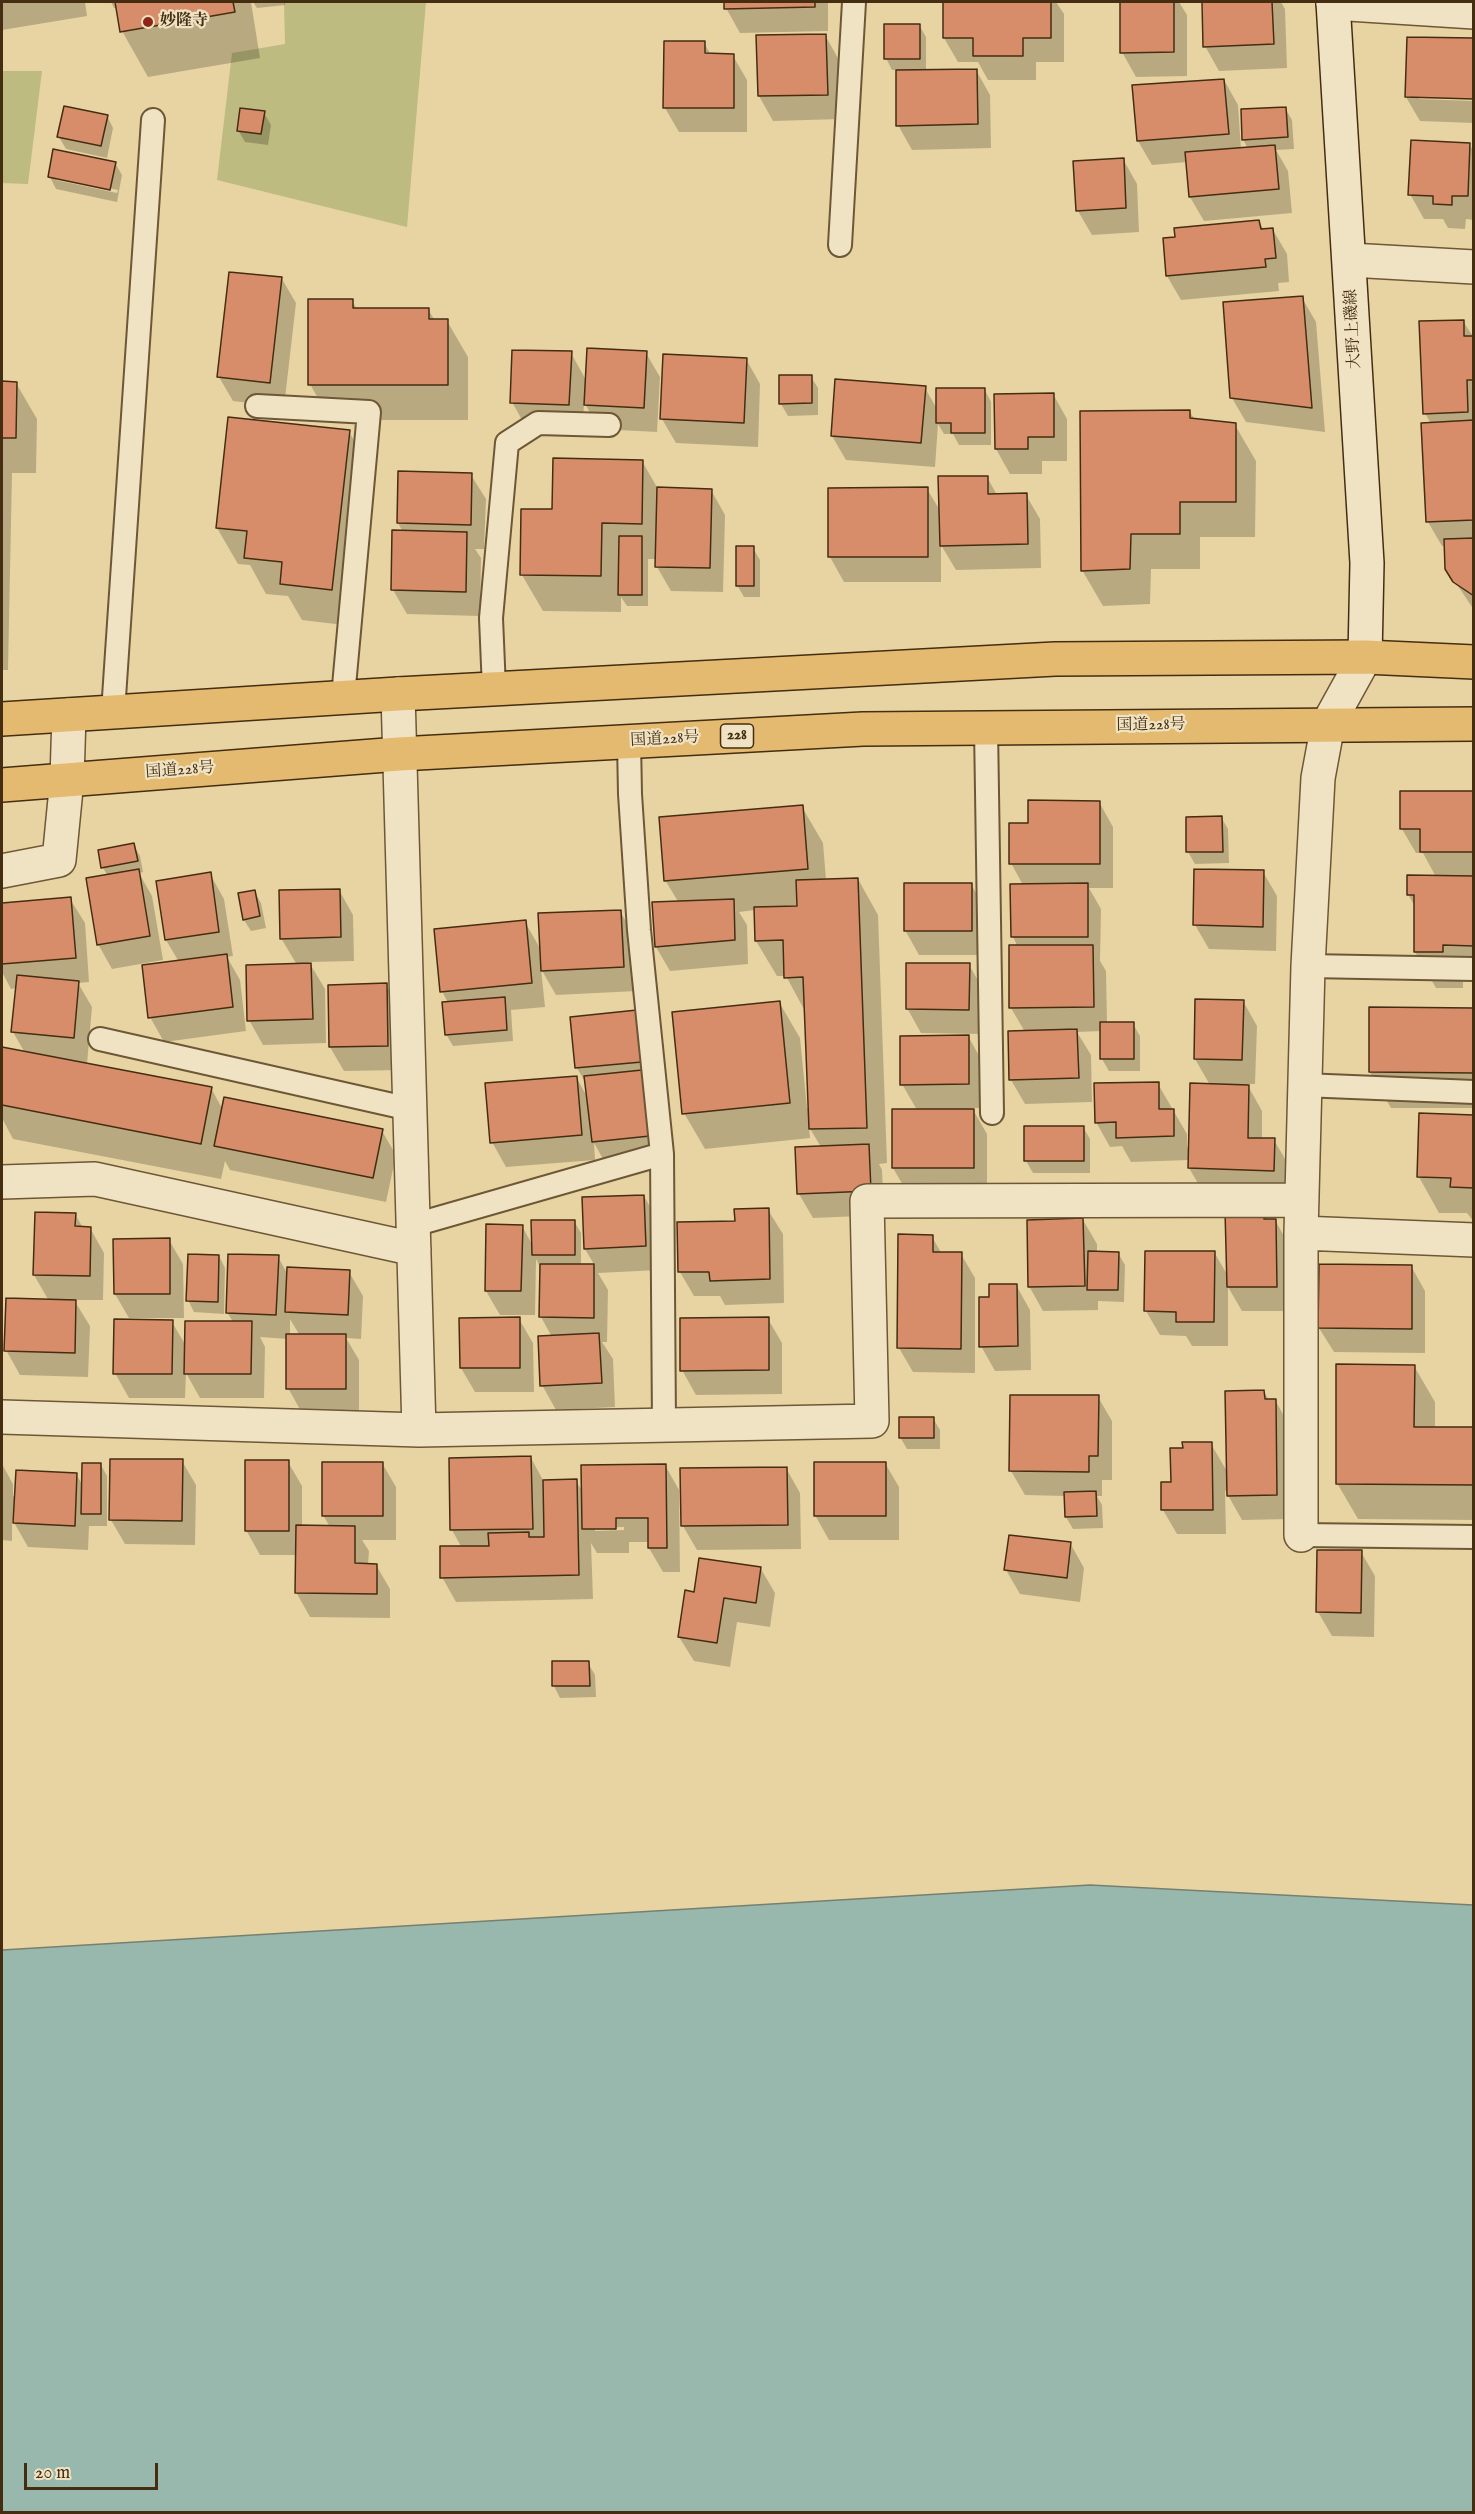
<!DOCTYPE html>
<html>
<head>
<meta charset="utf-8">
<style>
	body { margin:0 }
	#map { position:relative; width:1475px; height:2514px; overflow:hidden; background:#e7d4a2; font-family:"IM FELL English",serif }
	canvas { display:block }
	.frame { position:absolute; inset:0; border:3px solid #452d12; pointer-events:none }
	.scale { position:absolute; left:24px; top:2463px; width:134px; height:27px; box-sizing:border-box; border:3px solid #452d12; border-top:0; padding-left:8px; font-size:18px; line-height:21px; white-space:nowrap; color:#452d12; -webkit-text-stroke:4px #efe3c3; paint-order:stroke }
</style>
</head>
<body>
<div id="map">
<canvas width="1475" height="2514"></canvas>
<div class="frame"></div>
<div class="scale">20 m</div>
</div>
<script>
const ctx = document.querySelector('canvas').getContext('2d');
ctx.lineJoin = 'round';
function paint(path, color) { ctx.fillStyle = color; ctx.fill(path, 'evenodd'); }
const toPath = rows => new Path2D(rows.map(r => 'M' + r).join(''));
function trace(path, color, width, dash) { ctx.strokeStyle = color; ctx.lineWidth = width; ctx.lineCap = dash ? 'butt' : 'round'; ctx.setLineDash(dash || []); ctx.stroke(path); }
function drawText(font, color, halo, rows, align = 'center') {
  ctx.font = font + ' "IM FELL English","Noto Serif JP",serif'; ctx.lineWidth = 4.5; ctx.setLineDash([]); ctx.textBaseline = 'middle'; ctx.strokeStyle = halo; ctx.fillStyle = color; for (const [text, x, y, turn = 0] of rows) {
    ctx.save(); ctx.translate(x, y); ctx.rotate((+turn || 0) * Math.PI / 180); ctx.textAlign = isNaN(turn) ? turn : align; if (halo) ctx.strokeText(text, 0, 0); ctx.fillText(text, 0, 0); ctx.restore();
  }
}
const green = toPath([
	[284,2,426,2,407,227,217,180,232,53,285,44],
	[2,71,42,71,28,184,2,183]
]);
const water = toPath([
	[1090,1885,1473,1905,1473,2512,2,2512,2,1950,1090,1885]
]);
const shadow = toPath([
	[2,2,85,2,87,16,2,30],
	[111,2,251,2,260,58,148,77,122,31,118,8,114,8],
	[253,2,285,2,285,5,257,8],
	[725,2,828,2,828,31,740,33,726,8],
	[944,2,1056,2,1064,14,1064,62,1036,62,1036,80,988,80,978,62,958,62,944,38],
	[1121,2,1179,2,1187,15,1187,76,1136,77,1122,52],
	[1203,2,1281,2,1285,9,1287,68,1219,71,1205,46],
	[919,25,926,37,926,71,976,70,990,95,991,148,912,150,898,125,897,70,892,70,886,58],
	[825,35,839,60,841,119,773,121,759,96,757,36],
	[665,43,704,43,711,55,733,56,747,80,747,132,679,132,665,108],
	[1224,80,1238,105,1241,149,1248,149,1243,139,1285,108,1292,120,1294,149,1276,150,1288,171,1292,213,1204,221,1190,197,1187,162,1152,165,1138,141],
	[1419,96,1419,99,1474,101,1474,123,1420,121,1406,97],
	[264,113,271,125,268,145,245,142,238,130],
	[107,116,113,128,107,158,66,149,59,137],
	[1469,144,1474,152,1474,220,1466,219,1465,229,1448,228,1443,219,1424,219,1410,194],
	[1123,159,1137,184,1139,232,1092,235,1078,211],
	[115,163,122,175,117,202,56,189,50,177],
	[56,177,118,190,117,193,56,180],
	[1259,222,1264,230,1273,230,1287,254,1289,282,1278,283,1279,291,1181,300,1167,276],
	[282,279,296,303,284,407,233,401,219,377],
	[1302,298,1316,322,1325,432,1246,422,1232,398],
	[352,301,357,309,428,309,435,321,447,321,468,357,468,420,330,420,310,384],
	[1463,321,1474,338,1474,610,1446,568,1446,546,1442,546,1428,522,1423,424,1431,424,1425,413],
	[571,353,586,380,646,353,660,377,657,432,599,429,584,402,583,429,526,427,512,402],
	[746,359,760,384,758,447,676,443,662,419],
	[811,377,818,388,818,415,788,416,781,404],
	[2,383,16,383,37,419,36,473,12,473,8,670,2,670],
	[925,388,937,409,985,390,991,402,991,445,959,445,953,434,944,434,938,424,935,467,846,460,832,436],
	[1053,394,1067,419,1067,461,1042,461,1042,474,1010,474,996,449,996,395],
	[1190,412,1195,420,1235,425,1256,461,1255,537,1200,537,1200,569,1151,569,1150,604,1103,606,1082,570],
	[349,432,370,467,352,626,302,620,288,596,266,594,250,565,238,564,217,528],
	[642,461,658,489,711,490,725,515,723,592,671,591,657,567,657,559,648,559,648,606,627,606,621,597,621,612,543,611,522,575,554,511],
	[471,475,486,499,484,549,475,549,481,558,480,616,407,614,393,590,403,532,398,523],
	[987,477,997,495,1026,495,1040,519,1041,568,956,570,941,545,941,582,844,582,830,557,829,490,927,489,941,512],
	[753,548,760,560,760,597,744,597,737,585],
	[1474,792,1474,981,1463,981,1463,988,1436,988,1415,952,1415,907,1408,894,1436,877,1423,853,1416,853,1402,829],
	[1099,802,1113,827,1113,888,1089,888,1101,909,1100,961,1106,971,1107,1024,1133,1024,1140,1036,1140,1071,1109,1071,1102,1059,1102,1031,1077,1032,1091,1055,1092,1102,1025,1104,1011,1080,1025,1032,1011,1008,1018,947,1013,937,1023,885,1011,863,1029,825],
	[802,807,823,843,826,880,858,879,878,915,887,1163,879,1164,882,1170,884,1215,813,1218,799,1194,821,1147,809,1127,810,1138,705,1149,684,1113,779,1002,800,1038,807,1108,810,1108,806,1013,786,976,777,976,756,941,755,910,739,912,747,925,748,964,670,971,656,947,679,903,665,880],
	[1221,817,1228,829,1229,863,1195,864,1188,852],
	[133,844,140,856,143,872,139,873,152,896,163,960,112,969,98,944,108,876,103,868],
	[1263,872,1277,896,1276,951,1209,949,1195,925],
	[210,874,224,899,233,956,227,957,240,980,246,1031,164,1042,150,1017,179,962,166,940],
	[971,884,985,909,985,955,919,955,905,930],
	[339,890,353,915,354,961,309,962,325,989,326,1043,263,1045,249,1020,297,965,281,938],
	[254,891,261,903,266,928,251,931,244,920],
	[70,899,85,923,89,982,78,983,92,1007,87,1064,211,1088,223,1110,382,1131,396,1155,386,1202,230,1170,225,1161,221,1179,13,1139,2,1118,2,1058,3,1048,25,1053,13,1032,17,988,11,989,2,972,2,904],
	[620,911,634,936,637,991,556,995,541,969,545,1007,511,1010,513,1041,453,1046,446,1034,448,1003,442,991,525,922,541,950],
	[969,965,983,989,982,1034,921,1033,907,1008],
	[386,985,400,1009,401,1070,344,1071,330,1047,329,986],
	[1197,1001,1243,1001,1257,1026,1255,1084,1247,1084,1262,1111,1262,1139,1274,1140,1288,1164,1287,1195,1203,1192,1189,1168,1189,1160,1131,1162,1122,1146,1110,1147,1096,1122,1158,1084,1187,1134,1187,1147,1190,1148,1210,1085,1195,1059],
	[1474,1010,1474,1108,1391,1108,1370,1072],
	[636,1012,663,1160,607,1166,594,1143,595,1160,506,1167,492,1142,576,1077,588,1098,587,1085,577,1068,572,1018],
	[968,1036,982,1061,982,1108,972,1108,987,1134,987,1192,907,1192,893,1168,917,1110,902,1084],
	[1474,1116,1474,1222,1467,1213,1439,1213,1419,1177],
	[1026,1127,1083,1127,1090,1139,1090,1173,1033,1173,1026,1161],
	[644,1196,658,1221,659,1270,598,1273,608,1290,607,1342,602,1342,613,1359,615,1407,556,1410,542,1385,552,1337,541,1317,540,1267,536,1259,535,1315,500,1315,486,1291,522,1226,533,1246,574,1221,581,1233,581,1266,595,1266,585,1249],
	[768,1210,783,1234,784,1303,725,1305,720,1296,694,1296,680,1272,736,1222],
	[1263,1212,1268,1220,1275,1220,1289,1245,1290,1311,1242,1311,1228,1287,1228,1346,1192,1346,1186,1336,1160,1335,1146,1311,1214,1252,1228,1276],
	[75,1214,83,1228,90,1228,104,1253,103,1300,74,1300,90,1326,88,1377,20,1375,6,1350,49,1301,34,1275],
	[1083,1220,1097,1244,1097,1252,1118,1253,1125,1265,1124,1302,1098,1301,1098,1310,1043,1311,1029,1286],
	[932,1237,942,1254,961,1254,975,1278,975,1373,913,1372,899,1348],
	[169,1240,183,1264,184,1318,129,1318,115,1294],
	[219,1256,225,1268,224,1314,194,1312,188,1300],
	[278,1257,288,1275,349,1272,363,1296,361,1339,346,1338,359,1360,359,1413,302,1413,288,1388,288,1339,260,1337,265,1347,264,1398,200,1398,186,1373,185,1398,129,1398,115,1373,172,1322,186,1346,233,1322,227,1312],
	[290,1319,300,1336,290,1336],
	[1411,1266,1425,1291,1425,1353,1334,1352,1319,1328],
	[1016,1285,1030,1310,1031,1370,995,1371,981,1346,991,1298],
	[461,1319,519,1319,533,1343,534,1392,475,1392,461,1368],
	[768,1319,782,1343,782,1394,696,1395,682,1370],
	[1414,1366,1435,1402,1435,1428,1474,1428,1474,1520,1358,1519,1337,1483],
	[1264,1392,1269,1400,1275,1400,1289,1425,1290,1519,1242,1520,1225,1490,1226,1534,1177,1534,1163,1510,1184,1450,1211,1444,1228,1473],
	[1098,1397,1112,1421,1112,1480,1102,1480,1102,1496,1097,1496,1102,1505,1103,1528,1073,1529,1066,1517,1066,1496,1025,1495,1011,1471],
	[933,1418,940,1430,940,1449,907,1449,900,1437],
	[531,1458,544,1482,576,1481,583,1492,665,1465,679,1490,680,1572,663,1572,649,1548,649,1542,629,1542,629,1553,597,1553,591,1543,593,1599,456,1602,442,1577,462,1548,452,1530],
	[624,1527,624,1530,595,1531,595,1528],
	[182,1461,196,1485,195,1545,125,1544,111,1520],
	[288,1462,302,1486,302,1526,330,1527,323,1515,382,1463,396,1487,396,1540,362,1540,369,1551,368,1565,376,1565,390,1589,390,1618,310,1617,296,1592,297,1555,260,1555,246,1530],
	[885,1463,899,1487,899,1540,829,1540,815,1515],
	[2,1464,13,1484,13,1496,16,1496,76,1474,83,1486,101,1465,107,1476,107,1526,89,1526,88,1550,28,1547,12,1519,12,1541,2,1540],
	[786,1468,800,1493,801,1549,697,1550,683,1526],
	[1070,1543,1084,1568,1080,1602,1020,1594,1006,1570],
	[1361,1552,1375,1576,1374,1637,1332,1636,1318,1612],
	[761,1569,775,1593,770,1627,737,1622,730,1667,694,1661,679,1637,695,1594],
	[554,1663,588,1663,595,1675,596,1697,560,1698,554,1686]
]);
const building = toPath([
	[115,2,233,2,235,12,120,32,115,2],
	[724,2,815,2,815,7,724,9,724,2],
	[943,2,1051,2,1051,38,1023,38,1023,56,973,56,973,38,943,38,943,2],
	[1120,2,1174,2,1174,52,1120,53,1120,2],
	[1202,2,1272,2,1274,44,1203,47,1202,2],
	[884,24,920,24,920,59,884,59,884,24],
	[826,34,828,95,758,96,756,35,826,34],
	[1407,37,1474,38,1474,99,1405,97,1407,37],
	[664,41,705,41,705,53,734,54,734,108,663,108,664,41],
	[977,69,978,124,896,126,896,70,977,69],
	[1224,79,1229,134,1137,141,1132,85,1224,79],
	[64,106,108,115,101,146,57,137,64,106],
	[1286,107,1288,137,1242,140,1241,109,1286,107],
	[240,108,265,111,261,134,237,131,240,108],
	[1411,140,1470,143,1468,196,1452,196,1452,205,1433,204,1433,196,1408,195,1411,140],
	[1275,145,1279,189,1189,197,1185,152,1275,145],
	[53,149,116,162,110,190,48,177,53,149],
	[1124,158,1126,208,1076,211,1073,161,1124,158],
	[1259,220,1261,229,1273,228,1276,258,1265,259,1266,267,1166,276,1163,238,1175,237,1174,228,1259,220],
	[229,272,282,277,270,383,217,377,229,272],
	[1303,296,1312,408,1230,398,1223,302,1303,296],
	[308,299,353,299,353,308,429,308,429,319,448,319,448,385,308,385,308,299],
	[1464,320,1464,336,1474,336,1474,380,1467,380,1468,412,1423,414,1419,321,1464,320],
	[587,348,647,351,644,408,584,405,587,348],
	[512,350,572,351,569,405,510,403,512,350],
	[663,354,747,358,744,423,660,419,663,354],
	[779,375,812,375,812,403,779,404,779,375],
	[835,379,926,386,921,443,831,436,835,379],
	[2,381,17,382,16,438,2,438,2,381],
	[936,388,985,388,985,433,951,433,951,423,936,423,936,388],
	[1054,393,1054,437,1028,437,1028,449,995,449,994,394,1054,393],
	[1190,410,1190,418,1236,423,1236,502,1180,502,1180,534,1131,534,1130,569,1081,571,1080,411,1190,410],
	[228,417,350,430,332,590,280,584,282,562,244,558,247,531,216,528,228,417],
	[1474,420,1474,520,1426,522,1421,423,1474,420],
	[553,458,643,460,642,524,602,523,601,576,520,575,521,509,552,509,553,458],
	[398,471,472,473,471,525,397,523,398,471],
	[938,476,988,476,988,494,1027,493,1028,544,940,546,938,476],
	[657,487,712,489,710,568,655,567,657,487],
	[928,487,928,557,828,557,828,488,928,487],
	[392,530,467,532,466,592,391,590,392,530],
	[619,536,642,536,642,595,618,595,619,536],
	[1474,538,1474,596,1453,582,1445,569,1444,539,1474,538],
	[736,546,754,546,754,586,736,586,736,546],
	[1400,791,1474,791,1474,852,1420,852,1420,829,1400,829,1400,791],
	[1028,800,1100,801,1100,864,1009,864,1009,823,1028,823,1028,800],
	[803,805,808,869,664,881,659,817,803,805],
	[1222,816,1223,852,1186,852,1186,817,1222,816],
	[134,843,138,861,101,868,98,850,134,843],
	[139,869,150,936,97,945,86,878,139,869],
	[1194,869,1264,870,1263,927,1193,925,1194,869],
	[211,872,219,932,165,940,156,881,211,872],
	[1407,875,1474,876,1474,946,1443,945,1443,952,1414,952,1414,895,1407,895,1407,875],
	[858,878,867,1128,809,1129,803,977,784,978,783,940,755,941,754,907,797,906,796,880,858,878],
	[904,883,972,883,972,931,904,931,904,883],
	[1088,883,1088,937,1011,937,1010,884,1088,883],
	[340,889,341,937,280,939,279,890,340,889],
	[255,890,260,916,243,920,238,893,255,890],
	[71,897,76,958,2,964,2,903,71,897],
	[734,899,735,940,655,947,652,902,734,899],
	[621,910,624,967,541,971,538,913,621,910],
	[526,920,532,983,440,992,434,929,526,920],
	[1009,945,1093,945,1094,1007,1009,1008,1009,945],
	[227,954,233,1007,148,1018,142,965,227,954],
	[311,963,313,1019,247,1021,246,965,311,963],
	[906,963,970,963,969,1010,906,1009,906,963],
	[17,975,79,981,74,1038,11,1032,17,975],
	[387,983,388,1046,329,1047,328,985,387,983],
	[505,997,507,1030,445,1035,442,1002,505,997],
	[1195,999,1244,1000,1242,1060,1194,1059,1195,999],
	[780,1001,790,1103,682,1114,672,1012,780,1001],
	[1369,1007,1474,1008,1474,1073,1369,1072,1369,1007],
	[637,1010,642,1062,575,1068,570,1017,637,1010],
	[1100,1022,1134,1022,1134,1059,1100,1059,1100,1022],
	[1077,1029,1079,1078,1009,1080,1008,1031,1077,1029],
	[969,1035,969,1084,900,1085,900,1036,969,1035],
	[2,1047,212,1087,201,1144,2,1105,2,1047],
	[642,1070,650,1136,592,1142,584,1076,642,1070],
	[577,1076,582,1135,490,1143,485,1083,577,1076],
	[1159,1082,1159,1109,1174,1109,1174,1136,1116,1138,1116,1122,1095,1123,1094,1083,1159,1082],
	[1190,1083,1249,1085,1248,1138,1275,1138,1274,1171,1188,1168,1190,1083],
	[224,1097,383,1129,373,1178,214,1146,224,1097],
	[892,1109,974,1109,974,1168,892,1168,892,1109],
	[1419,1113,1474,1115,1474,1188,1450,1187,1451,1178,1417,1177,1419,1113],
	[1024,1126,1084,1126,1084,1161,1024,1161,1024,1126],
	[869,1144,871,1191,797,1194,795,1147,869,1144],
	[644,1195,646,1246,584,1249,582,1197,644,1195],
	[769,1208,770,1279,710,1281,709,1272,678,1272,677,1222,735,1221,734,1209,769,1208],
	[1225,1211,1264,1211,1264,1219,1276,1219,1277,1287,1227,1287,1225,1211],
	[35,1212,76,1213,75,1226,91,1227,90,1276,33,1275,35,1212],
	[1083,1218,1085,1286,1028,1287,1027,1220,1083,1218],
	[531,1220,575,1220,575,1255,532,1255,531,1220],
	[486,1224,523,1225,521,1291,485,1291,486,1224],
	[898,1234,933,1235,933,1252,962,1252,961,1349,897,1348,898,1234],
	[170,1238,170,1294,114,1294,113,1239,170,1238],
	[1088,1251,1119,1252,1118,1290,1087,1290,1088,1251],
	[1145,1251,1215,1251,1214,1322,1176,1322,1176,1312,1144,1311,1145,1251],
	[188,1254,219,1255,218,1302,186,1301,188,1254],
	[228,1254,279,1255,276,1315,226,1313,228,1254],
	[540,1264,594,1264,594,1318,539,1317,540,1264],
	[1319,1264,1412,1265,1412,1329,1318,1328,1319,1264],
	[287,1267,350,1270,348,1315,285,1312,287,1267],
	[989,1284,1017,1284,1018,1346,979,1347,979,1297,989,1297,989,1284],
	[6,1298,76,1300,75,1353,4,1351,6,1298],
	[520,1317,520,1368,460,1368,459,1318,520,1317],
	[769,1317,769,1370,680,1371,680,1318,769,1317],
	[114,1319,173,1320,172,1374,113,1374,114,1319],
	[185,1321,252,1321,251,1374,184,1374,185,1321],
	[599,1333,602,1383,540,1386,538,1336,599,1333],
	[286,1334,346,1334,346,1389,286,1389,286,1334],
	[1336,1364,1415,1365,1414,1427,1474,1427,1474,1485,1336,1484,1336,1364],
	[1264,1390,1265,1399,1276,1399,1277,1495,1227,1496,1225,1391,1264,1390],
	[1010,1395,1099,1395,1098,1456,1089,1456,1089,1472,1009,1471,1010,1395],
	[899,1417,934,1417,934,1438,899,1438,899,1417],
	[1182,1442,1212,1442,1213,1510,1161,1510,1161,1482,1171,1482,1170,1448,1183,1448,1182,1442],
	[531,1456,533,1529,450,1530,449,1458,531,1456],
	[110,1459,183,1459,182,1521,109,1520,110,1459],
	[245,1460,289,1460,289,1531,245,1531,245,1460],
	[322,1462,383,1462,383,1516,322,1516,322,1462],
	[814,1462,886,1462,886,1516,814,1516,814,1462],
	[82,1463,101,1463,101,1514,81,1514,82,1463],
	[666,1464,667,1548,648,1548,648,1518,616,1518,616,1529,582,1529,581,1465,666,1464],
	[787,1467,788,1525,681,1526,680,1468,787,1467],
	[16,1470,77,1473,75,1526,13,1523,16,1470],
	[577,1479,579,1575,440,1578,440,1546,489,1546,488,1533,529,1532,529,1537,544,1537,543,1480,577,1479],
	[1096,1491,1097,1516,1065,1517,1064,1492,1096,1491],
	[296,1525,355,1526,355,1563,377,1564,377,1594,295,1593,296,1525],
	[1009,1535,1071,1542,1067,1578,1004,1570,1009,1535],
	[1317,1550,1362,1550,1361,1613,1316,1612,1317,1550],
	[699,1558,761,1567,756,1603,724,1598,717,1643,678,1637,685,1590,694,1592,699,1558],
	[552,1661,589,1661,590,1686,552,1686,552,1661]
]);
const lane = toPath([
	[840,245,854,2],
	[257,406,369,412,343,697],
	[494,689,491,618,507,443,538,423,609,425],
	[113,712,153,120],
	[986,728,992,1113],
	[1308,966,1474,969],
	[100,1039,410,1109],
	[1303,1085,1474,1092],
	[662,1154,664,1425],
	[414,1225,662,1154,639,930,630,794,629,742],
	[1301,1535,1474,1537]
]);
const street = toPath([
	[1333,3,1474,12],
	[1350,260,1474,267],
	[1365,657,1328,724,1318,778,1308,966,1301,1233,1474,1240],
	[398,694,419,1430],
	[2,871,59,860,67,779,69,715],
	[2,1182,95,1179,414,1249],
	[1301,1233,1301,1535],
	[2,1417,419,1430,872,1421,867,1201,1302,1200]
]);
const secondary = toPath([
	[1333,2,1367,563,1365,657]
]);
const highway = toPath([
	[2,719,398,694,1055,659,1365,657,1474,662],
	[2,785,399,754,863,729,1474,724]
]);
const markers = [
	[148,22,6,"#8f2418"]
];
const shields = [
	[737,736,33]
];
const shieldNames = [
	["228",737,736]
];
const poiNames = [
	["妙隆寺",160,22]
];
const streetNames = [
	["大野上磯線",1354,329,-93],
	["国道228号",1151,726,-1],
	["国道228号",665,740,-3],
	["国道228号",180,771,-4]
];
paint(green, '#bdbb7f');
paint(water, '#98b7ad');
trace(water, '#77806f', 1.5);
paint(shadow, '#0003');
paint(building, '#d78d6a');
trace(building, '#452d12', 1.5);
trace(lane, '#6e5736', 26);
trace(street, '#6e5736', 36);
trace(secondary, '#452d12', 36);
trace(highway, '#452d12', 36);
trace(lane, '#efe3c3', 22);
trace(street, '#efe3c3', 33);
trace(secondary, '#efe3c3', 33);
trace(highway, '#e4ba71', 33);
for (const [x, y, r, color] of markers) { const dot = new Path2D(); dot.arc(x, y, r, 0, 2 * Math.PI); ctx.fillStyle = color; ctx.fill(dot); trace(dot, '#efe3c3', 2); }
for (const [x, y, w] of shields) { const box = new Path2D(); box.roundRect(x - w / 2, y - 12, w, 24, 4.5); ctx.fillStyle = '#efe3c3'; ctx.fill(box); trace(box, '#452d12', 1.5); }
drawText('bold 15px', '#452d12', null, shieldNames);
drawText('bold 16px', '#452d12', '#efe3c3', poiNames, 'left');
drawText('16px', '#452d12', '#efe3c3', streetNames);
</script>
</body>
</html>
